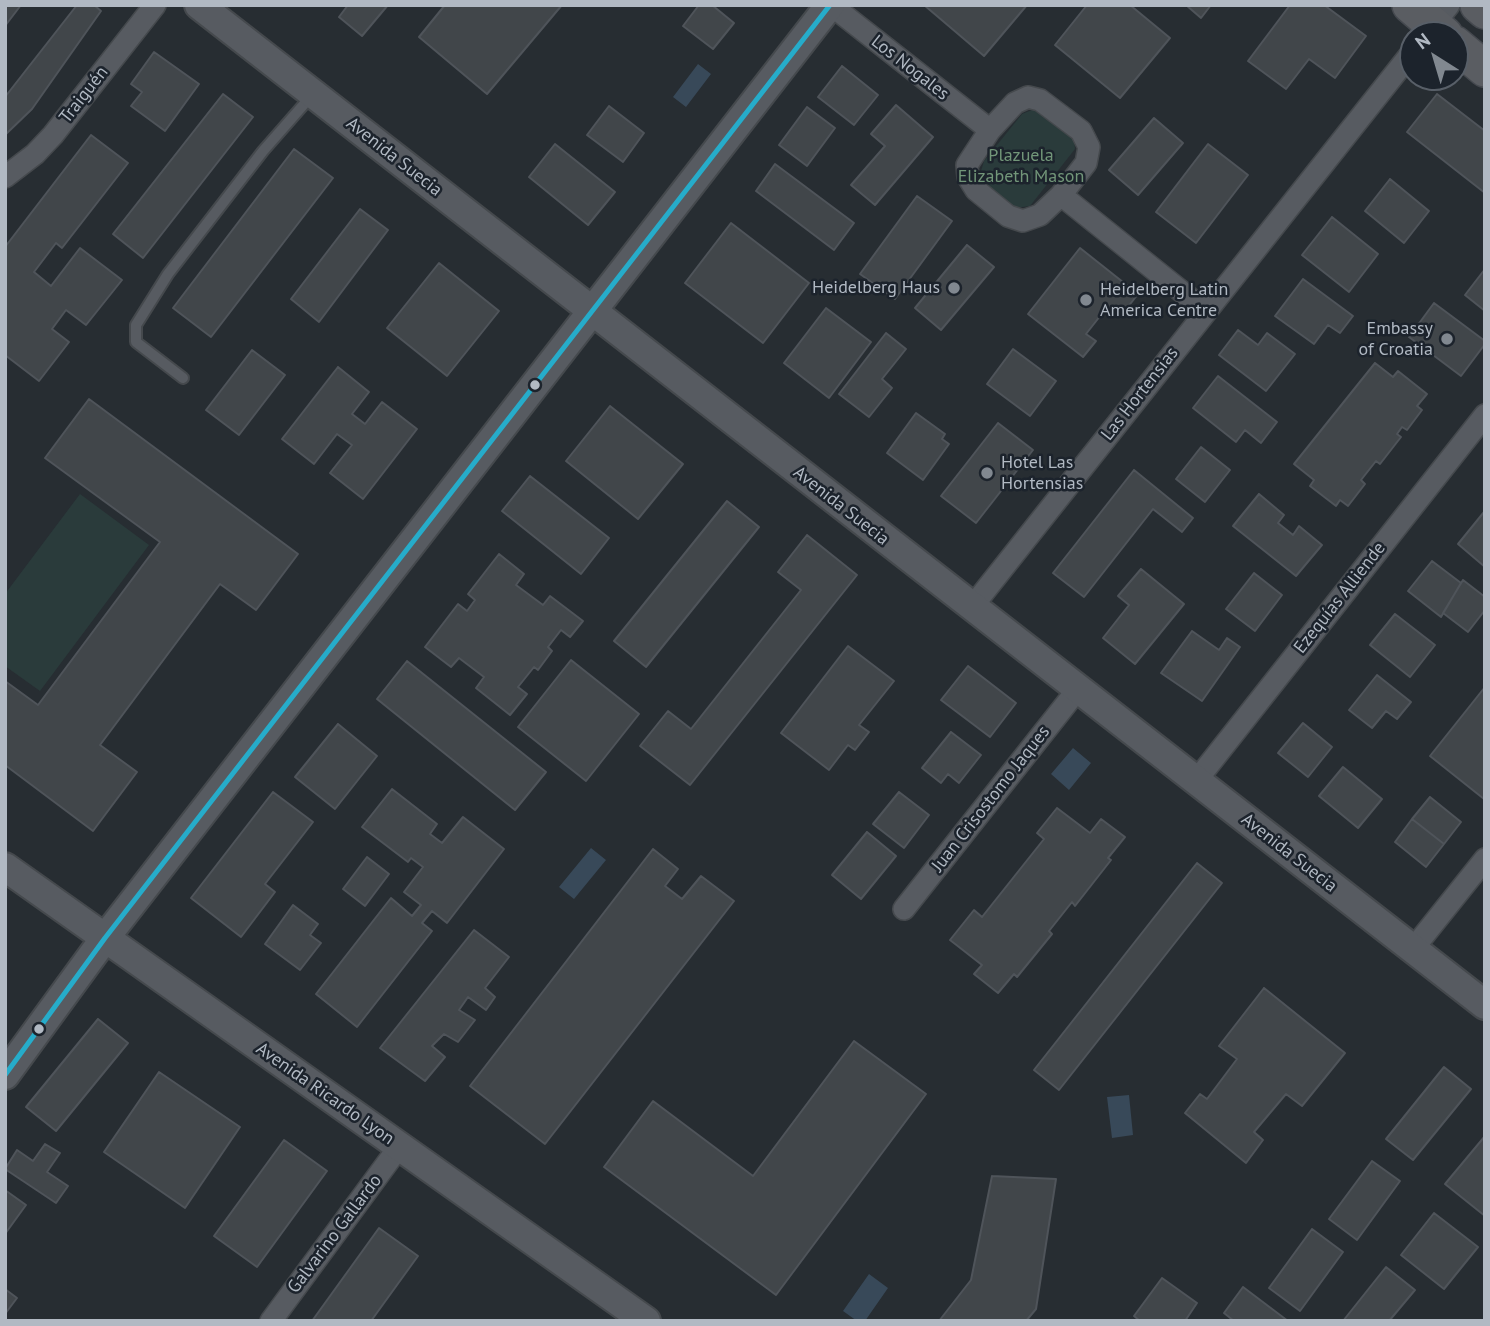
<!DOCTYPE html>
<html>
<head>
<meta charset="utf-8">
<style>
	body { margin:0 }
	#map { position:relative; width:1490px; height:1326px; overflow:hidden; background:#272d32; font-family:"PT Sans",sans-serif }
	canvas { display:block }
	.frame { position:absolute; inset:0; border:7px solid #b1b9c3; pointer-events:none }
	.north { position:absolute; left:1399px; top:21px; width:70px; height:70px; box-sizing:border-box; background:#1c232c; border:2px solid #585f68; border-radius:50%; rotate:323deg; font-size:19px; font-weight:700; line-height:28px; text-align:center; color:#b1b9c3 }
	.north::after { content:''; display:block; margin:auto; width:24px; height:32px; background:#818890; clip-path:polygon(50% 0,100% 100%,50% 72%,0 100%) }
</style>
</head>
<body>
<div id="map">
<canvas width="1490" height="1326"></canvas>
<div class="frame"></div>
<div class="north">N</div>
</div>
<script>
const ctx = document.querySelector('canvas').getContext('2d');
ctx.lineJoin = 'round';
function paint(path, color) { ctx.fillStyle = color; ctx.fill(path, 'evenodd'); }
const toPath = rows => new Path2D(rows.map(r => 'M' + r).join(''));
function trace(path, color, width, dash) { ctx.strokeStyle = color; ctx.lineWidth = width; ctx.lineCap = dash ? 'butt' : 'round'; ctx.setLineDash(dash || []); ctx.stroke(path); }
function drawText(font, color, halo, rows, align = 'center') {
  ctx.font = font + ' "PT Sans",sans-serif'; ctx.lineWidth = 5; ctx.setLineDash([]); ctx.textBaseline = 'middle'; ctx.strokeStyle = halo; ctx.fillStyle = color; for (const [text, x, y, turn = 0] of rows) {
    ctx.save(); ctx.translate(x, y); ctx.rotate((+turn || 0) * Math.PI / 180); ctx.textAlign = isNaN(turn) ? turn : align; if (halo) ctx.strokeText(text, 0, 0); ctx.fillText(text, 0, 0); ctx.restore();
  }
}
const green = toPath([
	[1032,110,1042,110,1074,136,1075,149,1030,206,1015,208,984,182,981,171,984,161,1022,114],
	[80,494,149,545,40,691,5,666,5,594]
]);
const water = toPath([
	[698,64,711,74,686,107,673,97],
	[1073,748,1091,763,1069,790,1051,774],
	[591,848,606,860,574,899,559,887],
	[1129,1095,1133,1135,1112,1138,1107,1097],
	[869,1274,888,1288,865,1321,857,1321,843,1311]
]);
const building = toPath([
	[5,5,21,5,5,26,5,5],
	[77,5,94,5,101,11,32,109,5,135,5,97,77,5],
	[348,5,388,5,362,36,339,17,348,5],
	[445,5,562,5,487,94,419,37,445,5],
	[699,5,712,5,734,23,713,49,683,26,699,5],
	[924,5,1027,5,984,56,924,5],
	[1087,5,1130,5,1170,38,1120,98,1055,45,1087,5],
	[1186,5,1211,5,1201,18,1186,5],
	[1290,5,1324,5,1366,36,1335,78,1309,59,1286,89,1248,61,1290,5],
	[154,52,199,84,165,131,131,106,142,92,131,84,154,52],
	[842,66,878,95,854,125,818,97,842,66],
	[223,94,253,117,143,258,113,234,223,94],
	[1437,94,1485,131,1485,193,1407,132,1437,94],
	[896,105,933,137,875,205,851,185,885,146,871,134,896,105],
	[609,106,644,133,623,162,587,135,609,106],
	[807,107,835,128,807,166,779,145,807,107],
	[1154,118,1183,143,1138,195,1109,170,1154,118],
	[91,135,128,163,62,248,56,243,34,272,51,286,80,248,122,280,86,325,66,310,52,329,69,342,39,381,5,355,5,247,91,135],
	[555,144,615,192,588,225,529,177,555,144],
	[1208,144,1248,175,1196,243,1156,212,1208,144],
	[294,149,333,178,211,337,173,308,294,149],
	[775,164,854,223,834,250,756,191,775,164],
	[1390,179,1429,211,1404,243,1365,211,1390,179],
	[917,196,952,221,895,299,860,274,917,196],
	[360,209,388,230,319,322,291,299,360,209],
	[1332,217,1378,254,1349,292,1302,255,1332,217],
	[731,223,809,283,763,343,685,283,731,223],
	[967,245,994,267,941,330,915,308,967,245],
	[1080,248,1138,294,1121,316,1108,306,1086,334,1096,341,1083,357,1028,314,1080,248],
	[439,263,499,311,447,376,387,328,439,263],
	[1485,269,1485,311,1465,295,1485,269],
	[1303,279,1353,316,1340,333,1328,325,1314,344,1275,316,1303,279],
	[1434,303,1485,341,1485,344,1461,376,1409,337,1434,303],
	[826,308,871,342,829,398,784,363,826,308],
	[1238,330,1258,345,1267,333,1295,354,1266,391,1219,355,1238,330],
	[886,333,906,349,882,379,892,388,869,417,839,394,886,333],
	[1013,349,1056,381,1030,416,987,384,1013,349],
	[252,350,285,375,239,435,206,410,252,350],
	[1375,363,1393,377,1398,371,1427,394,1417,406,1422,410,1407,430,1402,427,1397,434,1401,437,1380,464,1376,461,1361,480,1365,484,1348,506,1340,500,1336,506,1310,486,1314,480,1294,464,1375,363],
	[338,367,369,392,352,414,365,424,382,402,417,429,363,499,330,473,352,445,337,434,314,464,282,439,338,367],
	[1218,376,1277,422,1261,443,1245,430,1236,442,1193,408,1218,376],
	[89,399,298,554,256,610,220,584,100,745,137,772,93,831,5,765,5,681,38,705,160,542,45,458,89,399],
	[610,406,683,464,638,519,566,461,610,406],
	[916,413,945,434,942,439,949,444,923,480,887,453,916,413],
	[998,423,1033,450,976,523,941,496,998,423],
	[1201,447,1230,470,1205,502,1176,479,1201,447],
	[1134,470,1193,518,1182,532,1153,509,1084,597,1053,573,1134,470],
	[530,476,609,538,581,574,502,511,530,476],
	[1259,494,1284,515,1278,523,1293,535,1299,526,1322,545,1296,576,1233,526,1259,494],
	[727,501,759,527,646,667,614,641,727,501],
	[1484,512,1485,513,1485,567,1458,544,1484,512],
	[807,535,857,575,690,785,640,746,668,711,691,729,801,590,778,572,807,535],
	[499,554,524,574,516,585,543,605,550,596,583,621,570,637,561,630,548,647,552,651,538,670,534,667,518,687,527,694,510,715,476,688,484,677,459,658,451,667,425,647,458,604,467,611,475,600,468,594,499,554],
	[1432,561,1461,583,1441,617,1408,591,1432,561],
	[1141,569,1184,604,1135,664,1103,638,1129,605,1118,596,1141,569],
	[1254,573,1282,595,1255,631,1226,609,1254,573],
	[1463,580,1485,597,1485,610,1468,632,1443,613,1463,580],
	[1395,614,1435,645,1410,677,1370,645,1395,614],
	[1192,631,1219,650,1227,638,1240,647,1202,701,1161,673,1192,631],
	[848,646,894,681,859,725,869,732,855,750,848,745,829,770,781,733,848,646],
	[571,660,639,714,586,781,518,727,571,660],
	[407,661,546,772,515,810,377,699,407,661],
	[968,666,1016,703,990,737,941,700,968,666],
	[1377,675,1411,702,1397,719,1386,711,1372,728,1349,710,1377,675],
	[1485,687,1485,798,1484,799,1430,756,1485,687],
	[1303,723,1332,747,1308,777,1278,753,1303,723],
	[338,724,377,756,335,809,295,777,338,724],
	[951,732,981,755,959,783,948,774,941,783,922,768,951,732],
	[1343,767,1382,799,1358,828,1319,796,1343,767],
	[392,789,437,824,430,834,442,843,463,817,504,849,447,923,432,911,422,923,432,931,357,1027,316,994,391,898,412,916,421,905,404,892,423,867,411,858,408,862,362,827,392,789],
	[273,792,313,822,265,884,275,892,241,937,191,898,273,792],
	[899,792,929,815,904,848,873,824,899,792],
	[1430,797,1461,822,1444,844,1412,819,1430,797],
	[1057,808,1090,833,1101,819,1125,837,1108,858,1111,860,1075,906,1072,902,1049,931,1052,934,1017,977,1014,974,998,993,974,974,982,965,950,940,974,910,982,917,1044,839,1037,833,1057,808],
	[1412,819,1444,844,1426,867,1395,842,1412,819],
	[867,832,896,856,861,899,832,875,867,832],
	[653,849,678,869,665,886,682,899,701,876,734,901,545,1144,470,1086,653,849],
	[367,857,389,874,365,906,343,889,367,857],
	[1197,863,1222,883,1059,1090,1034,1070,1197,863],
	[293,905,318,924,310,935,321,943,300,970,265,944,293,905],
	[474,930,509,957,485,988,495,997,486,1010,468,997,459,1010,475,1020,458,1042,444,1034,432,1046,445,1057,425,1081,380,1048,474,930],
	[1264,988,1345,1053,1302,1106,1286,1094,1254,1132,1263,1140,1246,1163,1185,1113,1200,1094,1207,1099,1237,1059,1219,1046,1264,988],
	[98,1019,128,1043,56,1131,26,1107,98,1019],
	[854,1041,926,1094,776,1295,604,1167,653,1101,753,1176,854,1041],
	[1444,1067,1471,1089,1413,1160,1386,1139,1444,1067],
	[159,1072,240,1127,185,1208,104,1152,159,1072],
	[1485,1136,1485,1216,1445,1184,1485,1136],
	[284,1140,327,1171,257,1267,214,1236,284,1140],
	[45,1144,60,1153,47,1172,68,1186,56,1203,5,1169,17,1150,33,1161,45,1144],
	[1372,1161,1400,1181,1357,1240,1329,1219,1372,1161],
	[992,1176,1056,1179,1036,1309,1026,1321,939,1321,971,1280,992,1176],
	[5,1190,26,1205,5,1234,5,1190],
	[1434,1213,1478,1247,1444,1289,1401,1255,1434,1213],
	[379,1228,418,1256,371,1321,312,1321,379,1228],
	[1312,1229,1343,1252,1300,1311,1269,1288,1312,1229],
	[1386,1267,1415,1290,1389,1321,1343,1321,1386,1267],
	[1162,1278,1197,1303,1185,1321,1140,1321,1134,1316,1162,1278],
	[1243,1287,1288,1321,1234,1321,1224,1313,1243,1287],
	[5,1289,17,1298,5,1314,5,1289]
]);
const service = toPath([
	[183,378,136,342,136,325,168,274,263,151,313,94]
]);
const minor = toPath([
	[831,5,990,130],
	[1427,33,1449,5],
	[1028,97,1040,100,1081,131,1089,147,1086,163,1061,195,1040,215,1023,221,1008,216,976,190,968,177,967,165,990,130,1015,103,1028,97],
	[5,177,35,154,53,135,155,5],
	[1061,195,1206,311],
	[972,607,1413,51],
	[1196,781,1485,415],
	[904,909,1078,689],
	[1413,949,1485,859],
	[271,1321,399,1147]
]);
const tertiary = toPath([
	[199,5,1485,1005],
	[5,867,646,1321],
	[5,1075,105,938,830,5]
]);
const primary = toPath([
	[1410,5,1445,35],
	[1478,5,1485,11],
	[1455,44,1485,69]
]);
const bus1 = toPath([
	[5,1075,105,938,830,5]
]);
const markers = [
	[954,288,7,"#818890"],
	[1086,300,7,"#818890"],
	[1447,339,7,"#818890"],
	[535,385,6,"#b1b9c3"],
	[987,473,7,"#818890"],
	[39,1029,6,"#b1b9c3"]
];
const streetNames = [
	["Los Nogales",910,68,38],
	["Traiguén",84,95,-52],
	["Avenida Suecia",394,157,38],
	["Las Hortensias",1140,394,-52],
	["Avenida Suecia",841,506,38],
	["Ezequías Alliende",1340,598,-52],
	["Juan Crisostomo Jaques",991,799,-52],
	["Avenida Suecia",1289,853,38],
	["Avenida Ricardo Lyon",325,1094,35],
	["Galvarino Gallardo",335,1234,-53]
];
const parkNames = [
	["Plazuela",1021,156],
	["Elizabeth Mason",1021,177]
];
const poiNames = [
	["Heidelberg Haus",940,288],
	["Heidelberg Latin",1100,290,"left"],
	["America Centre",1100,311,"left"],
	["Embassy",1433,329],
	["of Croatia",1433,350],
	["Hotel Las",1001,463,"left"],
	["Hortensias",1001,484,"left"]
];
paint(green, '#2a3b3b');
paint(water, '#384959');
paint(building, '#41464a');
trace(building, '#4f545a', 2);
trace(service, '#45494d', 14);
trace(minor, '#45494d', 24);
trace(tertiary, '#45494d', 32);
trace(primary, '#45494f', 38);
trace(service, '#575b61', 10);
trace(minor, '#575b61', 21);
trace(tertiary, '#575b61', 28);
trace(primary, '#5a5d62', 35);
trace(bus1, '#26acca', 5);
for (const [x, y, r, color] of markers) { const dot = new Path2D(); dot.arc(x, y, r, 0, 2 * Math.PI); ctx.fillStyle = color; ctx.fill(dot); trace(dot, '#1c232c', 2.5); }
drawText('18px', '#b1b9c3', '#1c232c', streetNames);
drawText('18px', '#729679', '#1c232c', parkNames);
drawText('18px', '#b1b9c3', '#1c232c', poiNames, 'right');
</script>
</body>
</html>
